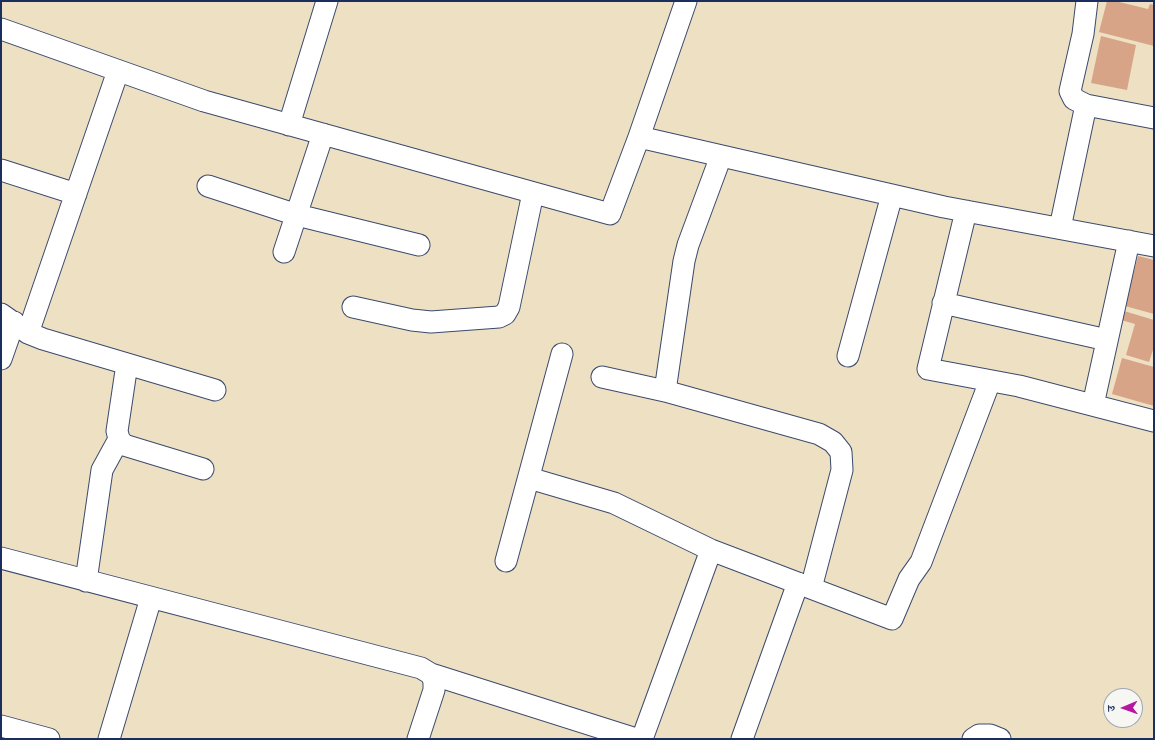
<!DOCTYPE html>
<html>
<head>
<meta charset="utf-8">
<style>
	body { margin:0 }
	#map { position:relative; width:1155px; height:740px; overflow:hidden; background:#eee0c2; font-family:"Sorts Mill Goudy","Noto Serif Devanagari",serif }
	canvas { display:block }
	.frame { position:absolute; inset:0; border:2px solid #1b2f5e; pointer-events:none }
	.north { position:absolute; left:1103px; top:688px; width:40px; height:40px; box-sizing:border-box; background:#f6f6f2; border:1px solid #9ea6b7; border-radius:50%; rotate:268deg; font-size:11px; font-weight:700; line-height:16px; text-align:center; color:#1b2f5e }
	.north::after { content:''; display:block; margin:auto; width:14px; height:18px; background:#b5179e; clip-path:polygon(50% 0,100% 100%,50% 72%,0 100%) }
</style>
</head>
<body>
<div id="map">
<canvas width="1155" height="740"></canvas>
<div class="frame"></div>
<div class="north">उ</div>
</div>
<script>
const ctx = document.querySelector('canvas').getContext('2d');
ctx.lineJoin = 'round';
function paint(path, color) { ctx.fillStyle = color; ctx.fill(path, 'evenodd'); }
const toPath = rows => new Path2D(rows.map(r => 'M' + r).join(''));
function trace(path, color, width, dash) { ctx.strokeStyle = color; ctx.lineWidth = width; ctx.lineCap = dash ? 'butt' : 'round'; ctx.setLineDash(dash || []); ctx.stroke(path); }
const building = toPath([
	[1107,1,1115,1,1148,9,1150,4,1154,5,1154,46,1099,32],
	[1101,36,1136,45,1127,90,1091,83],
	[1138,256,1154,260,1154,314,1125,306],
	[1124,311,1154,320,1154,347,1149,362,1126,355,1135,324,1121,320],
	[1122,358,1154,367,1154,406,1112,394]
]);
const minor = toPath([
	[1087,1,1083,34,1070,91,1074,99,1086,105,1154,118],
	[1,29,204,101,610,214,639,137,944,207,1154,246],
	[289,125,327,1],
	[639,137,686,1],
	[1,170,76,194],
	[208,186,297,215,419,245],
	[966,211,928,369,1019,386,1154,421],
	[1060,228,1086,105],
	[284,252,323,134],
	[943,303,1107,340],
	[353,307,412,320,431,322,499,317,505,314,509,307,533,193],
	[1,314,28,333,43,339,215,390],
	[28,333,118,71],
	[848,356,892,195],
	[1,359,14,322],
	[127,364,117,431,119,439,124,445,203,469],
	[602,377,665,391,819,434,833,442,841,452,842,470,811,588],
	[665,391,684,261,688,245,721,156],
	[1093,405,1129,241],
	[529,478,614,503,711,550,892,619,909,579,921,562,990,381],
	[1,558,421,668,431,674,434,681,434,690,418,739],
	[506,561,562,354],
	[86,581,102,470,119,439],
	[431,674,636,739],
	[1,726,49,739],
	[109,739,151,598],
	[642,739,711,550],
	[742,739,798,583],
	[973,739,979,735,990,735,1000,739]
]);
paint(building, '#d7a487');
trace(minor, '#3b4a6d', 23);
trace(minor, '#fff', 21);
</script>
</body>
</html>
